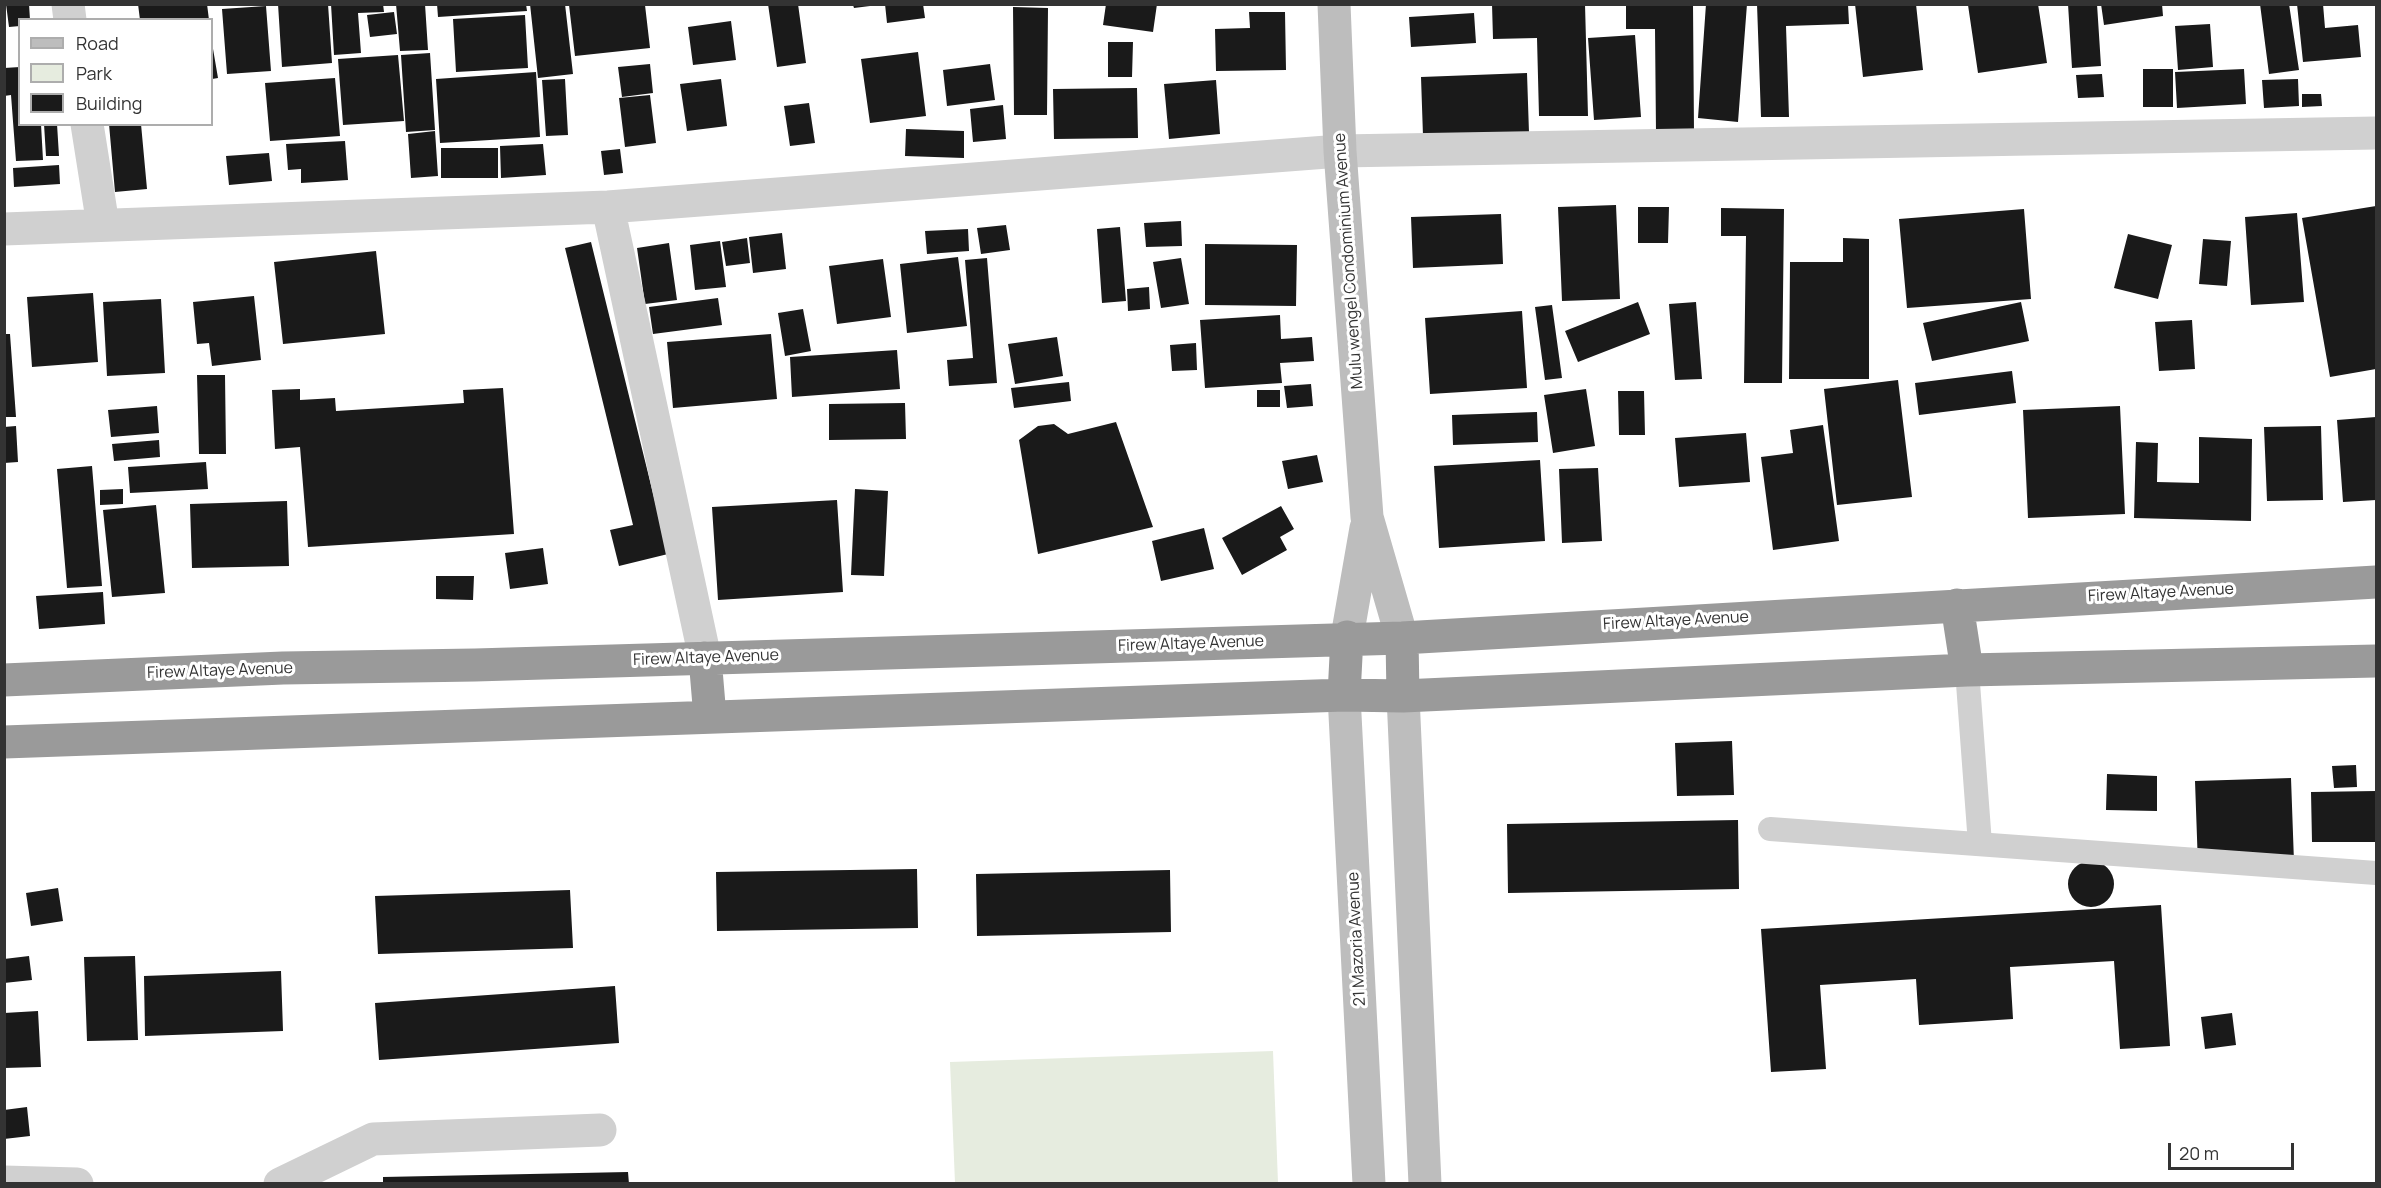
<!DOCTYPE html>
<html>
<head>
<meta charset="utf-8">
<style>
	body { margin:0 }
	#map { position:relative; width:2381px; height:1188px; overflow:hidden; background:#fff; font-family:Manrope,sans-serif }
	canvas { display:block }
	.frame { position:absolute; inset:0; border:6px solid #333; pointer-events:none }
	.legend { position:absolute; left:18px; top:18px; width:195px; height:108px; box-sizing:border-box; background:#fff; border:2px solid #adadad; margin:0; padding:8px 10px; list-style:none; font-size:18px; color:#333 }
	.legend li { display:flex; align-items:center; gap:12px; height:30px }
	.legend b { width:30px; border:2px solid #adadad }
	.scale { position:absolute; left:2168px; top:1143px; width:126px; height:27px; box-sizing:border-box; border:3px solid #333; border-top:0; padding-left:8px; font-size:18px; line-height:21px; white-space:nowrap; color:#333; -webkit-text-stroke:4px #fff; paint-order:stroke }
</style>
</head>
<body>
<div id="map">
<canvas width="2381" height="1188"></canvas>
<div class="frame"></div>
<ul class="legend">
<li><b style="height:8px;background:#bdbdbd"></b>Road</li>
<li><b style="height:16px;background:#e6ecdf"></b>Park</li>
<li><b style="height:16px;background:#1a1a1a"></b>Building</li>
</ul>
<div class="scale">20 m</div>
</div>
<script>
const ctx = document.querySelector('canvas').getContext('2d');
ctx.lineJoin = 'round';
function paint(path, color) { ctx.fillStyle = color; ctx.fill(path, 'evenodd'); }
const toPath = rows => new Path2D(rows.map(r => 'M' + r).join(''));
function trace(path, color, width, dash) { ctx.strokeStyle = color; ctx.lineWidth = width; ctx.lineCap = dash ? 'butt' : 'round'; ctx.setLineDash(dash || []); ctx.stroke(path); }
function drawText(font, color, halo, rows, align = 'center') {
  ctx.font = font + ' Manrope,sans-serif'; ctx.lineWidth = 6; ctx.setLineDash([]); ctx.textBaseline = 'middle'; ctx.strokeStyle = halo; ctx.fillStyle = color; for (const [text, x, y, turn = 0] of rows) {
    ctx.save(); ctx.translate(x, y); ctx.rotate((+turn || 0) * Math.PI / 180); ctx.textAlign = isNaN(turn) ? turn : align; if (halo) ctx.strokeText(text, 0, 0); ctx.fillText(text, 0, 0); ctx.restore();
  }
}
const green = toPath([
	[1273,1051,1278,1183,955,1183,950,1062]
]);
const building = toPath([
	[6,4,29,4,30,20,20,20,20,26,9,27],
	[138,4,207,4,209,20,140,20],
	[278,4,328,4,332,63,282,67],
	[331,4,383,4,384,12,358,13,361,53,334,55],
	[396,4,425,4,428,50,400,51],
	[437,4,526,4,527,11,438,17],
	[530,4,565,4,573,74,538,78],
	[768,4,798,4,806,63,777,67],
	[885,4,923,4,925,18,887,23],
	[1106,4,1157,4,1153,32,1103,25],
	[1492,4,1585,4,1588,116,1539,116,1537,38,1493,39],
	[1626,4,1693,4,1694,133,1656,133,1655,29,1626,29],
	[1706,4,1747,4,1738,122,1698,118],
	[1757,4,1848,4,1849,24,1786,26,1789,117,1761,117],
	[1855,4,1916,4,1923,70,1863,77],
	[2038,4,2047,63,1978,73,1968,5],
	[2068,4,2097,4,2101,66,2072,68],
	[2101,4,2162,4,2163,16,2104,25],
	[2260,4,2289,4,2299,70,2269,74],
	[2297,4,2323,4,2325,28,2358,25,2361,57,2303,62],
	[569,5,645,5,650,48,575,56],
	[853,5,870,5,870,6,854,8],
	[266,6,271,71,227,74,222,9],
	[1013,7,1048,8,1047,115,1014,115],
	[394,12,397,34,370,37,367,15],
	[1249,12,1285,12,1286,70,1216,71,1215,29,1250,28],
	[1474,13,1476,43,1411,47,1409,17],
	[525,15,528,68,456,72,453,19],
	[731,21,736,60,693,65,688,27],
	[2210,24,2213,67,2178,70,2175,26],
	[1635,35,1641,117,1594,120,1588,38],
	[1108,42,1133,42,1132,77,1108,77],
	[212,43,218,78,212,79],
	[918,52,926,116,870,123,861,59],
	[430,53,435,130,406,132,401,55],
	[398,55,404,121,343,125,338,59],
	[650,64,653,93,622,97,618,67],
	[990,64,995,100,947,106,943,70],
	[20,67,20,124,41,124,43,160,16,161,11,95,4,96,4,68],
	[2143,69,2173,69,2173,107,2143,107],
	[2244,69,2246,104,2177,108,2175,72],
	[536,72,540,137,440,143,436,79],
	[1527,73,1529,133,1423,136,1421,77],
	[2102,74,2104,97,2078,98,2076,75],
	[335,78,340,136,270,141,265,83],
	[565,79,568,135,546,136,542,80],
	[721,79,727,126,687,131,680,84],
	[2298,79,2299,106,2264,108,2262,80],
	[1216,80,1220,134,1169,139,1164,84],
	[1137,88,1138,138,1054,139,1053,89],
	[2302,94,2321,94,2322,106,2302,107],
	[650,95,656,143,625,147,619,98],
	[809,103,815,143,790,146,784,106],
	[1003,105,1006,139,973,142,970,109],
	[44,124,57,124,59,156,46,156],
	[109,124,141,124,147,189,115,192],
	[906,129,964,131,964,158,905,156],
	[435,131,438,176,411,178,408,134],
	[345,141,348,180,301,183,301,169,288,170,286,144],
	[543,144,546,175,501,178,500,146],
	[441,148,498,148,498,178,441,178],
	[620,149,623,173,604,175,601,151],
	[269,153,272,181,229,185,226,156],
	[59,165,60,184,14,187,13,168],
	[1616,205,1620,299,1562,301,1558,207],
	[2376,206,2376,369,2330,377,2302,218],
	[1638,207,1669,207,1668,243,1638,243],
	[1721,208,1784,209,1782,383,1744,383,1746,236,1721,236],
	[2024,209,2031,299,1907,308,1899,219],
	[2297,213,2304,302,2251,305,2245,217],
	[1501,214,1503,264,1413,268,1411,217],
	[1181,221,1182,246,1146,247,1144,223],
	[1006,225,1010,250,981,254,977,228],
	[1120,227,1126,301,1102,303,1097,229],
	[968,229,969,251,927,254,925,231],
	[782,233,786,269,753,273,749,237],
	[2128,234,2172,245,2158,299,2114,288],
	[747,238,750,263,726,266,722,242],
	[1843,238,1869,239,1869,379,1789,379,1790,262,1843,262],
	[2203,239,2231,241,2227,286,2199,284],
	[720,241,726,287,695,290,690,245],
	[591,242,668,554,619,566,610,530,633,525,565,248],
	[669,243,677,300,645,304,637,248],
	[1205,244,1297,245,1296,306,1205,305],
	[376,251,385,334,283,344,274,262],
	[958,257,967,326,907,333,900,264],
	[987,258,997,383,949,386,947,360,973,358,965,260],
	[1181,258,1189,304,1161,308,1153,262],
	[883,259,891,317,837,324,829,266],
	[1149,287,1150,309,1128,311,1127,289],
	[93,293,98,362,32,367,27,297],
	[254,296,261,360,212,366,209,343,197,344,193,302],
	[718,298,722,325,653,334,649,307],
	[161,299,165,373,107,376,103,302],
	[1638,302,1650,334,1578,362,1565,331],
	[1696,302,1702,379,1675,380,1669,304],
	[2021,302,2029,341,1932,361,1923,323],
	[1552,305,1562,378,1545,380,1535,307],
	[803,309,811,351,785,356,778,313],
	[1522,311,1527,388,1430,394,1425,318],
	[1280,315,1281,339,1312,337,1314,361,1280,363,1282,383,1205,388,1200,320],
	[2192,320,2195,369,2159,371,2155,322],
	[4,334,10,334,16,417,4,417],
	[771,334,777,399,673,408,667,342],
	[1057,337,1063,376,1015,384,1008,344],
	[1196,343,1197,370,1172,371,1170,345],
	[897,350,900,389,792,397,790,357],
	[2012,371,2016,403,1919,415,1915,383],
	[197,375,225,375,226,454,199,454],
	[1898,380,1912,497,1837,505,1824,389],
	[1069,382,1071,401,1014,408,1011,388],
	[1311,384,1313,406,1287,408,1284,386],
	[503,388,514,534,308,547,300,447,275,449,272,390,300,389,300,400,335,398,336,411,464,403,463,390],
	[1586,389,1595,446,1553,453,1544,395],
	[1257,390,1280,390,1280,407,1257,407],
	[1618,391,1644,391,1645,435,1619,435],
	[905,403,906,439,829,440,829,404],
	[157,406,159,433,111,437,108,410],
	[2120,406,2125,514,2028,518,2023,410],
	[1537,412,1538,442,1453,445,1452,415],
	[2376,417,2376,500,2343,502,2337,420],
	[1116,422,1153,527,1038,554,1019,440,1038,426,1054,424,1068,434],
	[1823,425,1839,541,1773,550,1761,457,1793,453,1790,430],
	[16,426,18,462,4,463,4,427],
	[2321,426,2323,500,2267,501,2264,427],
	[1746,433,1750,482,1679,487,1675,438],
	[2199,437,2252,439,2251,521,2134,518,2136,442,2158,443,2157,482,2199,483],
	[159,440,160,457,114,461,112,444],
	[1317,455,1323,482,1288,489,1282,461],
	[1540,460,1545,541,1439,548,1434,466],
	[206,462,208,489,130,493,128,467],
	[92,466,102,586,67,588,57,469],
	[1598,468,1602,541,1562,543,1559,469],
	[123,489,123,504,100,505,100,490],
	[855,489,888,491,884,576,851,575],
	[837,500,843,592,718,600,712,507],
	[287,501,289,566,192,568,190,504],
	[156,505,165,593,112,597,103,510],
	[1281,506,1294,529,1280,537,1287,550,1242,575,1222,538],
	[1204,528,1214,569,1161,581,1152,541],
	[543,548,548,584,510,589,505,553],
	[436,576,474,576,473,600,436,599],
	[103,592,105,624,39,629,36,596],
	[1732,741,1734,795,1677,796,1675,743],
	[2356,765,2357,787,2334,788,2332,766],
	[2107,774,2157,776,2157,811,2106,810],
	[2291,778,2294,862,2198,866,2195,781],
	[2376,791,2376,842,2312,842,2311,792],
	[1738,820,1739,889,1508,893,1507,824],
	'2068 884a23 23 0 1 1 46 0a23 23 0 1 1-46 0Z',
	[917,869,918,928,717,931,716,872],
	[1170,870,1171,932,977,936,976,874],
	[58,888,63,921,31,926,26,893],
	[570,890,573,948,378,954,375,896],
	[2161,905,2170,1046,2120,1049,2114,961,2010,967,2013,1019,1919,1025,1916,979,1820,985,1826,1069,1771,1072,1761,929],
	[29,956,32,980,4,983,4,959],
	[135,956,138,1040,87,1041,84,957],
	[281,971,283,1031,145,1036,144,976],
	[615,986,619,1043,379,1060,375,1003],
	[38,1011,41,1067,4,1068,4,1013],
	[2232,1013,2236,1045,2205,1049,2201,1017],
	[27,1107,30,1136,4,1139,4,1110],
	[628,1172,629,1184,383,1184,383,1177]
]);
const lane = toPath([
	[1967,670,1980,844],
	[1770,829,2376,873]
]);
const street = toPath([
	[68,4,70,20],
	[87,124,103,225],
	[608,207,705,658],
	[4,229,608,207,1340,151,2376,133],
	[4,1182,77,1184],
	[280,1184,373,1139,600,1130]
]);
const secondary = toPath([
	[1334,4,1340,151,1367,517,1402,638],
	[1347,637,1366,528],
	[1344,695,1369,1184],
	[1403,696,1425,1184]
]);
const highway = toPath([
	[1957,605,1967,670],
	[1402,638,1403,696],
	[705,658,710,717],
	[4,680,283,668,475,665,1402,638,2376,582],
	[1344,695,1347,637],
	[4,742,1344,695,1403,696,1967,670,2376,661]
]);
const streetNames = [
	["Mulu wengel Condominium Avenue",1349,261,-94],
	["Firew Altaye Avenue",2161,593,-3],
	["Firew Altaye Avenue",1676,621,-3],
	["Firew Altaye Avenue",1191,644,-2],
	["Firew Altaye Avenue",706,658,-2],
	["Firew Altaye Avenue",220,671,-2],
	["21 Mazoria Avenue",1357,939,-93]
];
paint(green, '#e6ecdf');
paint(building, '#1a1a1a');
trace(lane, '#d0d0d0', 24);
trace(street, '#d0d0d0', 33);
trace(secondary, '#bdbdbd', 33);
trace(highway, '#9a9a9a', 33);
drawText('16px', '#333', '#fff', streetNames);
</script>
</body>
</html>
